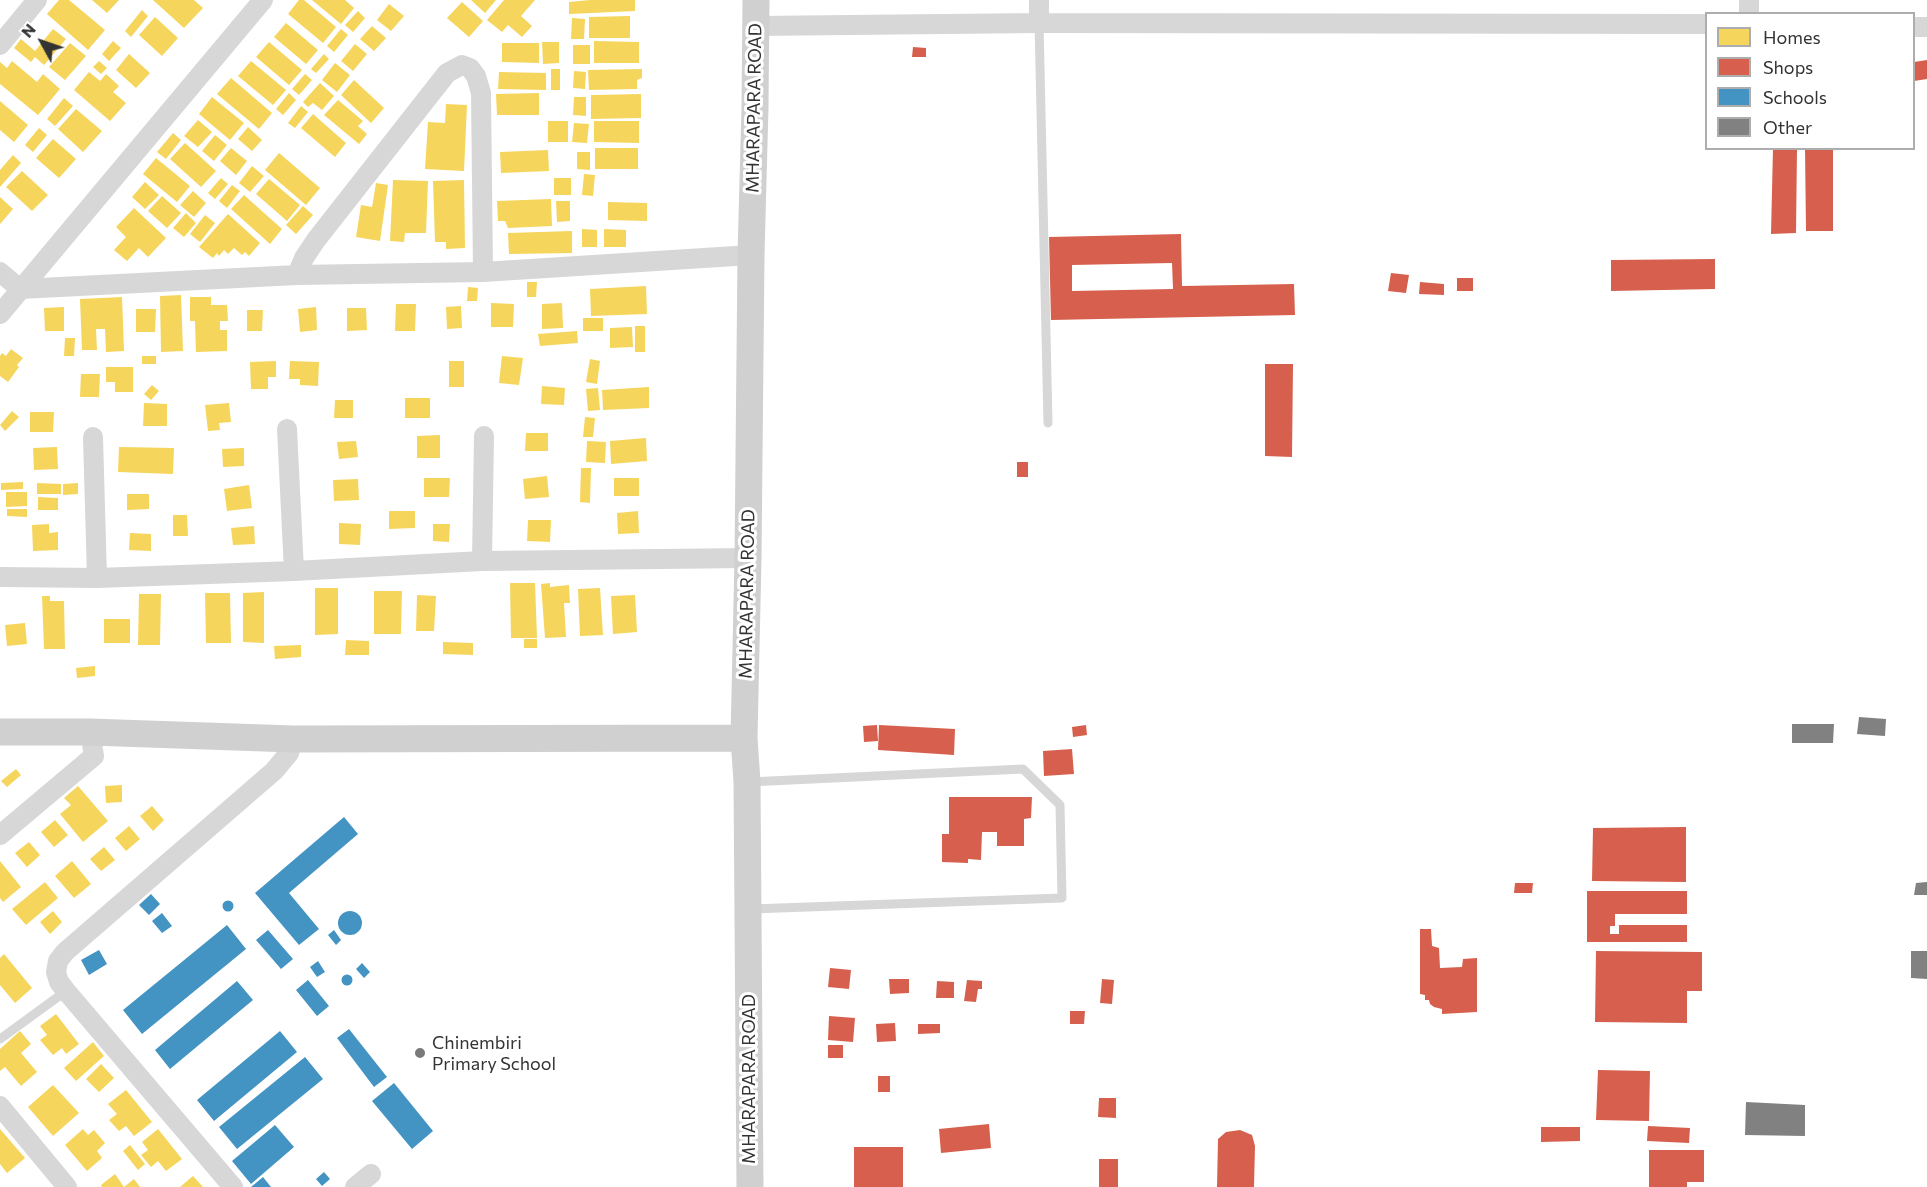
<!DOCTYPE html>
<html>
<head>
<meta charset="utf-8">
<style>
	body { margin:0 }
	#map { position:relative; width:1927px; height:1187px; overflow:hidden; background:#fff; font-family:Commissioner,sans-serif }
	canvas { display:block }
	.legend { position:absolute; left:1705px; top:12px; width:210px; height:138px; box-sizing:border-box; background:#fff; border:2px solid #adadad; margin:0; padding:8px 10px; list-style:none; font-size:18px; color:#333 }
	.legend li { display:flex; align-items:center; gap:12px; height:30px }
	.legend b { width:30px; border:2px solid #adadad }
	.north { position:absolute; left:12px; top:12px; width:60px; height:60px; -webkit-text-stroke:4px #fff; paint-order:stroke; rotate:310deg; font-size:16px; font-weight:700; line-height:24px; text-align:center; color:#333 }
	.north::after { content:''; display:block; margin:auto; width:21px; height:27px; background:#333; clip-path:polygon(50% 0,100% 100%,50% 72%,0 100%) }
</style>
</head>
<body>
<div id="map">
<canvas width="1927" height="1187"></canvas>
<ul class="legend">
<li><b style="height:16px;background:#f6d55c"></b>Homes</li>
<li><b style="height:16px;background:#d6604d"></b>Shops</li>
<li><b style="height:16px;background:#4393c3"></b>Schools</li>
<li><b style="height:16px;background:#818181"></b>Other</li>
</ul>
<div class="north">N</div>
</div>
<script>
const ctx = document.querySelector('canvas').getContext('2d');
ctx.lineJoin = 'round';
function paint(path, color) { ctx.fillStyle = color; ctx.fill(path, 'evenodd'); }
const toPath = rows => new Path2D(rows.map(r => 'M' + r).join(''));
function trace(path, color, width, dash) { ctx.strokeStyle = color; ctx.lineWidth = width; ctx.lineCap = dash ? 'butt' : 'round'; ctx.setLineDash(dash || []); ctx.stroke(path); }
function drawText(font, color, halo, rows, align = 'center') {
  ctx.font = font + ' Commissioner,sans-serif'; ctx.lineWidth = 6; ctx.setLineDash([]); ctx.textBaseline = 'middle'; ctx.strokeStyle = halo; ctx.fillStyle = color; for (const [text, x, y, turn = 0] of rows) {
    ctx.save(); ctx.translate(x, y); ctx.rotate((+turn || 0) * Math.PI / 180); ctx.textAlign = isNaN(turn) ? turn : align; if (halo) ctx.strokeText(text, 0, 0); ctx.fillText(text, 0, 0); ctx.restore();
  }
}
const homes = toPath([
	[59,0,69,0,105,30,88,50,47,14],
	[92,0,119,0,107,13],
	[153,0,194,0,203,8,184,28],
	[299,0,304,0,336,27,323,43,288,14],
	[312,0,345,0,354,8,341,24],
	[471,0,496,0,485,13],
	[504,0,535,0,521,16,532,26,522,37,508,25,502,32,487,20],
	[590,0,635,0,635,11,569,14,569,2],
	[462,2,483,21,469,37,447,18],
	[389,4,404,16,391,31,377,20],
	[142,10,148,16,131,37,125,31],
	[358,11,365,18,353,32,345,25],
	[630,16,630,38,589,38,589,17],
	[155,17,178,38,162,56,139,35],
	[572,18,585,19,584,39,571,39],
	[286,23,318,50,306,64,274,37],
	[372,26,386,38,374,51,360,39],
	[53,29,66,39,44,65,35,57,31,62,14,48,21,39,35,51],
	[341,29,348,35,334,52,327,46],
	[113,41,121,48,109,61,102,54],
	[594,41,639,42,639,63,594,63],
	[269,42,302,70,289,85,256,57],
	[542,42,559,42,559,63,543,64],
	[70,43,86,56,65,80,49,67],
	[502,43,539,43,539,63,502,62],
	[355,44,367,54,353,71,341,61],
	[573,45,590,45,590,64,573,64],
	[129,54,150,73,136,88,116,70],
	[324,54,329,59,316,73,311,69],
	[12,61,37,82,43,74,60,89,38,115,0,84,0,62,7,68],
	[99,61,107,68,101,74,93,67],
	[251,61,286,90,273,105,238,76],
	[335,63,350,75,337,92,322,80],
	[551,69,560,69,560,90,551,90],
	[642,69,642,78,637,80,637,89,589,90,588,70],
	[574,71,586,72,585,89,573,88],
	[89,72,100,81,106,74,119,86,113,92,126,103,110,121,74,90],
	[499,72,546,73,546,90,498,89],
	[305,74,312,80,299,95,292,89],
	[231,78,272,113,259,129,217,94],
	[354,80,384,108,371,123,341,95],
	[320,83,334,96,322,110,313,103,308,107,303,102],
	[289,93,296,100,283,115,276,109],
	[539,93,539,115,497,115,496,94],
	[641,94,641,118,591,119,591,95],
	[212,97,244,123,230,140,199,114],
	[574,97,586,97,586,116,573,115],
	[64,98,73,106,55,126,47,119],
	[338,100,363,121,358,126,367,134,359,144,324,115],
	[0,101,28,125,14,142,0,130],
	[446,104,467,105,464,171,425,169,428,122,445,123],
	[301,106,308,112,295,128,288,123],
	[76,109,102,131,83,152,58,129],
	[313,114,346,143,335,157,301,128],
	[198,120,212,132,198,147,184,136],
	[548,121,568,121,568,142,548,142],
	[594,121,639,121,639,143,594,142],
	[574,123,589,124,587,143,572,142],
	[248,127,262,140,252,151,238,139],
	[39,128,47,135,33,152,25,145],
	[173,133,181,140,166,159,157,152],
	[215,135,227,145,214,161,202,151],
	[53,139,76,159,59,178,36,158],
	[185,143,216,171,201,187,170,159],
	[231,148,247,161,236,175,220,161],
	[595,148,638,148,638,169,595,169],
	[548,150,549,171,501,173,500,152],
	[577,152,590,152,590,170,577,169],
	[279,153,320,188,306,205,265,170],
	[13,155,21,163,0,187,0,170],
	[156,158,190,186,177,202,143,174],
	[252,166,264,176,250,192,239,183],
	[22,171,48,195,32,211,6,187],
	[584,174,595,175,593,196,582,195],
	[221,178,228,184,215,199,208,193],
	[554,178,571,178,571,195,554,195],
	[269,179,300,205,287,221,256,194],
	[393,180,428,181,426,233,405,233,404,242,390,241],
	[464,180,465,248,446,249,446,242,435,242,433,181],
	[145,182,159,195,145,209,132,197],
	[376,183,388,185,380,241,356,237,361,205,372,207],
	[232,185,240,191,227,208,219,201],
	[193,191,206,203,194,217,180,205],
	[244,195,282,229,270,244,231,209],
	[162,196,181,213,167,228,148,211],
	[0,197,13,209,0,224],
	[551,199,552,226,508,228,505,221,498,221,497,201],
	[556,201,570,201,570,221,557,222],
	[608,202,647,203,647,221,608,220],
	[303,206,313,215,296,234,286,225],
	[134,208,166,238,148,257,139,248,127,261,114,250,126,237,116,227],
	[186,213,196,223,184,237,173,228],
	[228,214,260,243,249,256,245,252,242,255,234,248,228,254,224,250,219,256,217,253,213,258,199,247],
	[205,215,215,223,200,242,190,234],
	[582,229,597,230,597,247,582,247],
	[604,229,626,230,626,247,604,247],
	[572,231,572,253,509,254,508,233],
	[527,282,537,282,536,297,527,297],
	[646,286,647,314,591,316,590,289],
	[468,287,478,288,477,301,467,301],
	[181,295,183,351,161,352,160,296],
	[122,297,124,351,106,352,105,329,96,329,97,350,82,350,80,299],
	[190,297,211,297,211,305,227,305,228,321,220,321,220,330,227,330,227,351,196,352,195,321,190,321],
	[491,303,514,304,513,327,491,327],
	[562,303,563,328,542,329,542,304],
	[396,304,416,304,415,331,395,331],
	[461,306,462,328,447,329,446,307],
	[64,307,64,331,45,331,44,308],
	[316,307,317,330,300,332,298,309],
	[347,308,366,308,367,330,347,331],
	[136,309,156,309,155,332,136,332],
	[247,310,263,310,262,331,247,331],
	[583,318,603,318,603,331,583,331],
	[635,326,645,326,645,352,635,352],
	[632,327,633,347,610,348,610,328],
	[577,331,578,343,540,346,538,334],
	[65,338,75,338,74,356,64,356],
	[11,349,23,358,17,365,19,367,8,382,0,376,0,356,2,353,6,356],
	[142,356,156,356,156,364,142,364],
	[502,356,523,358,519,385,499,383],
	[590,359,600,361,597,384,586,382],
	[276,361,276,377,268,377,268,389,251,389,250,362],
	[290,361,319,362,318,386,300,385,300,379,289,379],
	[449,361,464,361,464,387,449,387],
	[106,367,133,367,133,392,115,392,115,382,106,382],
	[81,374,100,374,99,397,80,397],
	[152,385,159,391,151,400,144,394],
	[542,386,565,388,564,405,541,404],
	[649,387,649,408,603,410,602,390],
	[598,388,600,410,588,411,586,389],
	[405,398,430,398,430,418,405,418],
	[335,400,353,400,353,418,334,418],
	[144,403,167,404,167,426,143,426],
	[229,403,231,422,219,423,220,430,208,431,205,405],
	[12,411,19,417,5,431,0,425],
	[30,412,54,412,53,432,30,432],
	[585,417,595,418,593,437,583,437],
	[526,433,548,433,548,451,525,451],
	[440,435,440,458,417,458,417,436],
	[646,438,647,461,611,464,610,441],
	[356,441,358,457,339,459,337,442],
	[587,441,606,442,605,463,586,462],
	[57,447,58,469,34,470,33,448],
	[119,447,174,448,173,474,118,472],
	[244,448,244,466,223,467,222,449],
	[581,468,591,468,590,503,580,502],
	[547,476,549,497,525,499,523,479],
	[424,478,450,478,449,497,424,497],
	[614,478,639,478,639,496,614,496],
	[358,479,359,500,334,501,333,480],
	[23,482,23,489,1,490,1,483],
	[37,483,61,484,61,494,37,494],
	[78,483,78,494,63,495,63,484],
	[249,485,252,508,227,511,224,489],
	[6,492,27,492,27,506,6,507],
	[127,494,149,494,149,509,127,510],
	[38,497,58,498,58,510,38,510],
	[7,509,27,509,27,517,7,516],
	[389,511,415,511,415,528,389,529],
	[638,511,639,533,618,534,617,513],
	[173,515,187,515,188,536,173,536],
	[528,520,551,520,550,542,527,541],
	[339,523,361,524,360,545,339,544],
	[49,524,49,533,58,532,58,550,33,551,32,525],
	[433,524,450,524,449,542,433,541],
	[254,526,255,544,233,545,231,528],
	[130,533,151,534,151,551,129,550],
	[510,583,535,583,537,638,511,638],
	[550,583,550,587,569,585,570,603,564,603,566,637,545,638,541,584],
	[315,588,338,588,338,634,315,635],
	[600,588,603,635,580,636,578,589],
	[374,591,402,591,401,634,374,634],
	[264,592,264,643,243,642,243,593],
	[205,593,230,593,231,643,206,643],
	[139,594,161,594,160,645,138,645],
	[417,595,436,596,434,631,416,631],
	[635,595,637,632,613,634,611,596],
	[42,596,50,596,50,601,64,601,65,649,44,649],
	[104,619,130,619,130,643,104,643],
	[25,623,27,644,7,646,5,625],
	[524,639,537,639,537,648,524,648],
	[346,640,369,641,369,655,345,655],
	[443,642,473,643,473,655,443,654],
	[301,645,301,657,275,659,274,646],
	[95,666,95,676,77,678,76,668],
	[16,769,21,775,7,787,1,781],
	[122,785,122,802,106,803,105,786],
	[78,786,108,821,83,842,60,814,71,805,64,798],
	[152,806,164,820,153,831,140,816],
	[55,820,68,835,54,847,41,832],
	[129,826,140,839,126,851,115,838],
	[29,842,40,855,27,867,15,853],
	[104,847,115,860,101,871,90,859],
	[0,861,21,887,3,902,0,898],
	[72,861,91,884,74,898,55,876],
	[45,882,58,898,26,925,12,909],
	[53,911,62,922,50,934,40,922],
	[4,954,32,988,15,1003,0,985,0,958],
	[56,1014,79,1044,66,1054,62,1048,53,1055,40,1040,47,1035,40,1026],
	[20,1031,31,1044,21,1053,37,1072,21,1086,5,1067,0,1071,0,1049],
	[93,1042,104,1056,76,1081,64,1068],
	[101,1064,114,1078,99,1092,86,1079],
	[53,1085,79,1113,53,1136,28,1107],
	[126,1090,152,1122,134,1136,126,1126,119,1131,109,1120,117,1114,108,1104],
	[0,1129,25,1158,7,1173,0,1164],
	[83,1129,88,1135,94,1130,105,1143,97,1151,102,1158,87,1171,65,1145],
	[158,1129,182,1159,166,1171,158,1161,151,1167,141,1155,148,1150,142,1142],
	[130,1145,145,1164,138,1170,123,1151],
	[115,1174,124,1187,134,1179,140,1187,102,1187,101,1185],
	[193,1176,203,1187,180,1187]
]);
const shops = toPath([
	[913,47,926,48,926,57,912,57],
	[1927,60,1927,79,1914,81,1914,62],
	[1773,148,1797,148,1796,233,1771,234],
	[1805,148,1833,148,1833,231,1806,231],
	[1181,234,1182,286,1294,284,1295,315,1051,320,1049,237],
	[1172,263,1173,289,1072,291,1072,265],
	[1715,259,1715,289,1611,291,1611,260],
	[1391,273,1409,275,1406,293,1388,291],
	[1457,278,1473,278,1473,291,1457,291],
	[1420,282,1444,284,1444,295,1419,294],
	[1265,364,1293,364,1292,457,1265,456],
	[1017,462,1028,462,1028,477,1017,477],
	[877,725,878,741,864,742,863,726],
	[879,725,955,729,954,755,878,750],
	[1086,725,1087,735,1073,737,1072,727],
	[1072,749,1074,774,1044,776,1043,751],
	[949,797,1032,797,1031,818,1024,819,1024,846,997,846,997,832,982,832,981,860,968,859,968,863,942,862,942,834,949,834],
	[1686,827,1686,882,1592,881,1593,828],
	[1515,883,1533,883,1532,893,1514,893],
	[1587,891,1687,891,1687,914,1615,914,1615,926,1610,926,1610,934,1619,934,1619,925,1687,925,1687,942,1587,942],
	[1420,929,1431,929,1432,946,1439,948,1440,968,1462,967,1463,959,1477,958,1477,1012,1442,1014,1442,1009,1434,1007,1430,1004,1429,1000,1425,1000,1425,995,1420,994],
	[1596,951,1702,952,1702,991,1687,991,1687,1023,1595,1022],
	[830,968,851,970,849,989,828,987],
	[889,979,909,979,909,993,890,994],
	[1102,979,1114,980,1112,1004,1100,1003],
	[967,980,982,981,982,989,978,989,976,1002,964,1001],
	[937,981,954,982,954,998,936,998],
	[1070,1011,1085,1011,1084,1024,1070,1024],
	[829,1016,855,1018,853,1042,828,1040],
	[895,1023,896,1041,877,1042,876,1024],
	[918,1024,940,1024,940,1033,918,1034],
	[828,1045,843,1045,843,1058,828,1058],
	[1598,1070,1650,1071,1649,1121,1596,1120],
	[878,1076,890,1076,890,1092,878,1092],
	[1099,1098,1116,1098,1116,1118,1098,1117],
	[989,1124,991,1148,941,1153,939,1129],
	[1648,1126,1690,1128,1689,1143,1647,1141],
	[1541,1127,1580,1127,1580,1141,1541,1142],
	[1240,1130,1252,1135,1255,1146,1254,1187,1217,1187,1218,1139,1226,1132],
	[854,1147,903,1147,903,1187,854,1187],
	[1649,1150,1704,1150,1704,1182,1687,1182,1687,1187,1649,1187],
	[1099,1159,1118,1159,1118,1187,1099,1187]
]);
const schools = toPath([
	[344,817,358,834,289,893,319,929,299,945,255,893],
	[151,894,160,904,149,915,139,905],
	'222.5 906a5.5 5.5 0 1 1 11 0a5.5 5.5 0 1 1-11 0Z',
	'338 923a12 12 0 1 1 24 0a12 12 0 1 1-24 0Z',
	[162,913,172,926,162,933,152,921],
	[227,925,246,949,142,1034,123,1010],
	[268,930,293,959,281,969,256,940],
	[334,930,341,940,336,945,328,935],
	[99,950,107,964,89,975,81,960],
	[318,961,325,972,317,977,310,967],
	[362,963,370,972,364,978,356,969],
	'341.5 980a5.5 5.5 0 1 1 11 0a5.5 5.5 0 1 1-11 0Z',
	[308,980,329,1006,317,1016,296,990],
	[237,981,253,1000,170,1069,155,1050],
	[349,1029,387,1077,374,1087,337,1038],
	[280,1031,297,1052,214,1121,197,1100],
	[305,1057,323,1079,237,1149,219,1127],
	[394,1083,433,1131,412,1149,372,1101],
	[275,1125,294,1147,251,1184,232,1161],
	[324,1172,330,1179,322,1186,316,1179],
	[263,1177,271,1187,251,1187]
]);
const building = toPath([
	[1859,717,1886,719,1885,736,1857,734],
	[1792,724,1834,724,1833,743,1792,743],
	[1927,882,1927,895,1914,895,1916,883],
	[1911,951,1927,951,1927,979,1911,978],
	[1746,1102,1805,1105,1805,1136,1745,1135]
]);
const lane = toPath([
	[1039,23,1048,423],
	[749,782,1023,769,1060,805,1062,898,751,909],
	[0,1039,66,991]
]);
const street = toPath([
	[1749,14,1749,0],
	[1039,23,1039,0],
	[755,26,1039,23,1706,24],
	[1914,27,1927,27],
	[0,45,37,0],
	[0,272,20,289,297,275,483,272,751,255],
	[297,275,304,258,316,240,447,73,462,65,470,68,476,76,481,93,483,272],
	[0,314,263,0],
	[287,429,294,571],
	[93,437,97,578],
	[482,561,484,436],
	[0,577,97,578,294,571,482,561,748,558],
	[0,835,94,756,90,732],
	[0,1106,67,1187],
	[233,1187,66,991,59,982,56,972,58,961,65,952,274,771,289,753,293,739],
	[355,1187,371,1174]
]);
const secondary = toPath([
	[0,732,90,732,293,739,744,738],
	[750,1187,747,782,744,738,748,558,751,255,755,107,756,0]
]);
const markers = [
	[420,1053,6,"#7a7a7a"]
];
const streetNames = [
	["MHARAPARA ROAD",754,108,-89],
	["MHARAPARA ROAD",747,594,-89],
	["MHARAPARA ROAD",749,1079,-90]
];
const poiNames = [
	["Chinembiri",432,1043],
	["Primary School",432,1064]
];
paint(homes, '#f6d55c');
paint(shops, '#d6604d');
paint(schools, '#4393c3');
paint(building, '#818181');
trace(lane, '#d7d7d7', 9);
trace(street, '#d7d7d7', 20);
trace(secondary, '#d0d0d0', 27);
for (const [x, y, r, color] of markers) { const dot = new Path2D(); dot.arc(x, y, r, 0, 2 * Math.PI); ctx.fillStyle = color; ctx.fill(dot); trace(dot, '#fff', 2); }
drawText('18px', '#333', '#fff', streetNames);
drawText('18px', '#333', '#fff', poiNames, 'left');
</script>
</body>
</html>
